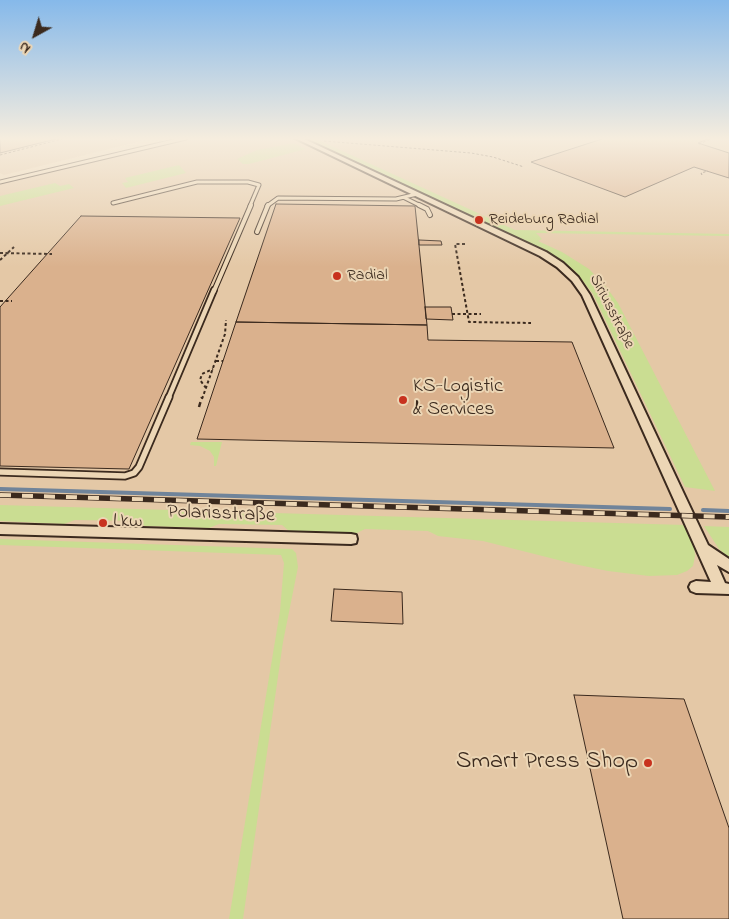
<!DOCTYPE html>
<html>
<head>
<meta charset="utf-8">
<style>
	body { margin:0 }
	#map { position:relative; width:729px; height:919px; overflow:hidden; background:#ecd6b5; font-family:"Indie Flower",sans-serif }
	canvas { display:block }
	.north { position:absolute; left:10px; top:10px; width:50px; height:50px; -webkit-text-stroke:4px #ecd6b5; paint-order:stroke; rotate:219deg; font-size:14px; font-weight:700; line-height:20px; text-align:center; color:#3b2a1e }
	.north::after { content:''; display:block; margin:auto; width:18px; height:22px; background:#3b2a1e; clip-path:polygon(50% 0,100% 100%,50% 72%,0 100%) }
</style>
</head>
<body>
<div id="map">
<canvas width="729" height="919"></canvas>
<div class="north">N</div>
</div>
<script>
const ctx = document.querySelector('canvas').getContext('2d');
ctx.lineJoin = 'round';
function paint(path, color) { ctx.fillStyle = color; ctx.fill(path, 'evenodd'); }
const toPath = rows => new Path2D(rows.map(r => 'M' + r).join(''));
function trace(path, color, width, dash) { ctx.strokeStyle = color; ctx.lineWidth = width; ctx.lineCap = dash ? 'butt' : 'round'; ctx.setLineDash(dash || []); ctx.stroke(path); }
function drawText(font, color, halo, rows, align = 'center') {
  ctx.font = font + ' "Indie Flower",sans-serif'; ctx.lineWidth = 4; ctx.setLineDash([]); ctx.textBaseline = 'middle'; ctx.strokeStyle = halo; ctx.fillStyle = color; for (const [text, x, y, turn = 0] of rows) {
    ctx.save(); ctx.translate(x, y); ctx.rotate((+turn || 0) * Math.PI / 180); ctx.textAlign = isNaN(turn) ? turn : align; if (halo) ctx.strokeText(text, 0, 0); ctx.fillText(text, 0, 0); ctx.restore();
  }
}
const built = toPath([
	[0,138,154,138,4,175,0,173],
	[183,138,729,138,729,919,0,919,0,181]
]);
const green = toPath([
	[304,138,314,138,515,230,729,234,729,236,536,233,542,239,538,241,562,252,589,269,607,288,618,303,715,491,685,487,593,294,575,271,539,249],
	[289,144,296,144,306,149,249,164,243,164,237,159,257,150],
	[179,165,186,173,126,188,122,183,128,182,125,178],
	[55,183,60,186,69,184,74,188,0,206,0,196],
	[191,442,222,442,216,466,214,466,214,457,210,451,200,446,190,445],
	[0,505,685,525,694,545,695,556,693,566,687,571,677,575,649,576,608,571,574,564,483,541,438,536,428,531,365,529,355,534,289,531,282,525,219,524,209,528,145,526,136,521,75,520,64,524,0,521],
	[704,526,729,527,729,558,719,549],
	[0,539,292,549,296,553,298,567,283,642,243,919,229,919,280,611,284,563,281,555,0,545]
]);
const stream = toPath([
	[0,489,670,509],
	[703,510,729,511]
]);
const building = toPath([
	[0,138,60,138,0,153,0,138],
	[599,138,710,138,698,143,729,153,729,178,694,167,625,197,531,162,602,139,599,138],
	[276,204,415,206,427,325,236,322,276,204],
	[81,216,240,218,129,469,0,466,0,307,81,216],
	[419,240,441,241,442,245,419,245,419,240],
	[425,307,451,307,453,320,426,319,425,307],
	[236,322,427,325,428,340,572,342,614,448,197,439,236,322],
	[334,589,402,592,403,624,331,621,334,589],
	[574,695,684,699,729,828,729,919,623,919,574,695]
]);
const pathFar2 = toPath([
	[106,138,114,140,123,138],
	[324,141,471,153,493,157,524,167],
	[699,144,713,138],
	[0,155,66,138],
	[702,175,701,173,708,171]
]);
const pathFar1 = toPath([
	[465,244,455,244,469,322,531,323],
	[0,253,52,254],
	[0,260,14,247],
	[0,301,12,301],
	[452,314,481,314],
	[216,361,223,361],
	[206,388,200,380,202,374,213,369],
	[202,399,225,334,226,320]
]);
const path = toPath([
	[199,407,202,397]
]);
const laneFar3 = toPath([
	[0,182,186,138],
	[405,198,421,206],
	[113,203,197,182,248,182,259,185,250,206],
	[267,206,278,198,396,199,417,194]
]);
const laneFar2 = toPath([
	[419,205,427,209,430,215],
	[257,232,268,205],
	[214,291,251,205]
]);
const laneFar1 = toPath([
	[168,399,214,290]
]);
const lane = toPath([
	[0,472,125,476,134,473,139,467,169,397]
]);
const street = toPath([
	[295,138,302,138,546,252,563,263,578,277,590,295,708,545,729,559,729,572,717,565,725,583,729,584,729,594,696,593,691,591,689,587,691,583,696,581,711,582,582,295,572,281,557,267,540,256,295,138],
	[0,524,351,534,356,535,357,539,356,543,351,544,0,534,0,524]
]);
const rail = toPath([
	[0,495,729,517]
]);
const markers = [
	[479,220,5,"#c8321e"],
	[337,276,5,"#c8321e"],
	[403,400,5,"#c8321e"],
	[103,523,5,"#c8321e"],
	[648,763,5,"#c8321e"]
];
const farPoinames = [
	["Reideburg Radial",489,220],
	["Radial",347,276]
];
const farStreetnames = [
	["Siriusstraße",611,312,63]
];
const poiNames = [
	["KS-Logistic",413,388],
	["& Services",413,411],
	["Lkw",113,523]
];
const streetNames = [
	["Polarisstraße",221,515,2]
];
const nearPoinames = [
	["Smart Press Shop",638,763]
];
paint(built, '#e4c8a6');
paint(green, '#cadd92');
trace(stream, '#70849a', 4);
paint(building, '#dab18d');
trace(building, '#3b2a1e', 1);
trace(laneFar3, '#3b2a1e', 5);
trace(laneFar2, '#3b2a1e', 6);
trace(laneFar1, '#3b2a1e', 8);
trace(lane, '#3b2a1e', 9);
trace(street, '#3b2a1e', 4);
trace(pathFar2, '#3b2a1e', 1, [2.5, 2]);
trace(pathFar1, '#3b2a1e', 2, [3, 2.5]);
trace(path, '#3b2a1e', 2.5, [5, 4]);
trace(laneFar3, '#ecd6b5', 3);
trace(laneFar2, '#ecd6b5', 4);
trace(laneFar1, '#ecd6b5', 4.5);
trace(lane, '#ecd6b5', 5.5);
paint(street, '#ecd6b5');
trace(rail, '#3b2a1e', 5.5);
trace(rail, '#ecd6b5', 4, [11]);
const sky = ctx.createLinearGradient(0, 0, 0, 267);
sky.addColorStop(0, '#86b9ea');
sky.addColorStop(0.52, '#f6edde');
sky.addColorStop(1, '#f6edde00');
ctx.fillStyle = sky;
ctx.fillRect(0, 0, 729, 267);
for (const [x, y, r, color] of markers) { const dot = new Path2D(); dot.arc(x, y, r, 0, 2 * Math.PI); ctx.fillStyle = color; ctx.fill(dot); trace(dot, '#ecd6b5', 2); }
drawText('16px', '#3b2a1e', '#ecd6b5', farPoinames, 'left');
drawText('16px', '#3b2a1e', '#ecd6b5', farStreetnames);
drawText('20px', '#3b2a1e', '#ecd6b5', poiNames, 'left');
drawText('20px', '#3b2a1e', '#ecd6b5', streetNames);
drawText('24px', '#3b2a1e', '#ecd6b5', nearPoinames, 'right');
</script>
</body>
</html>
